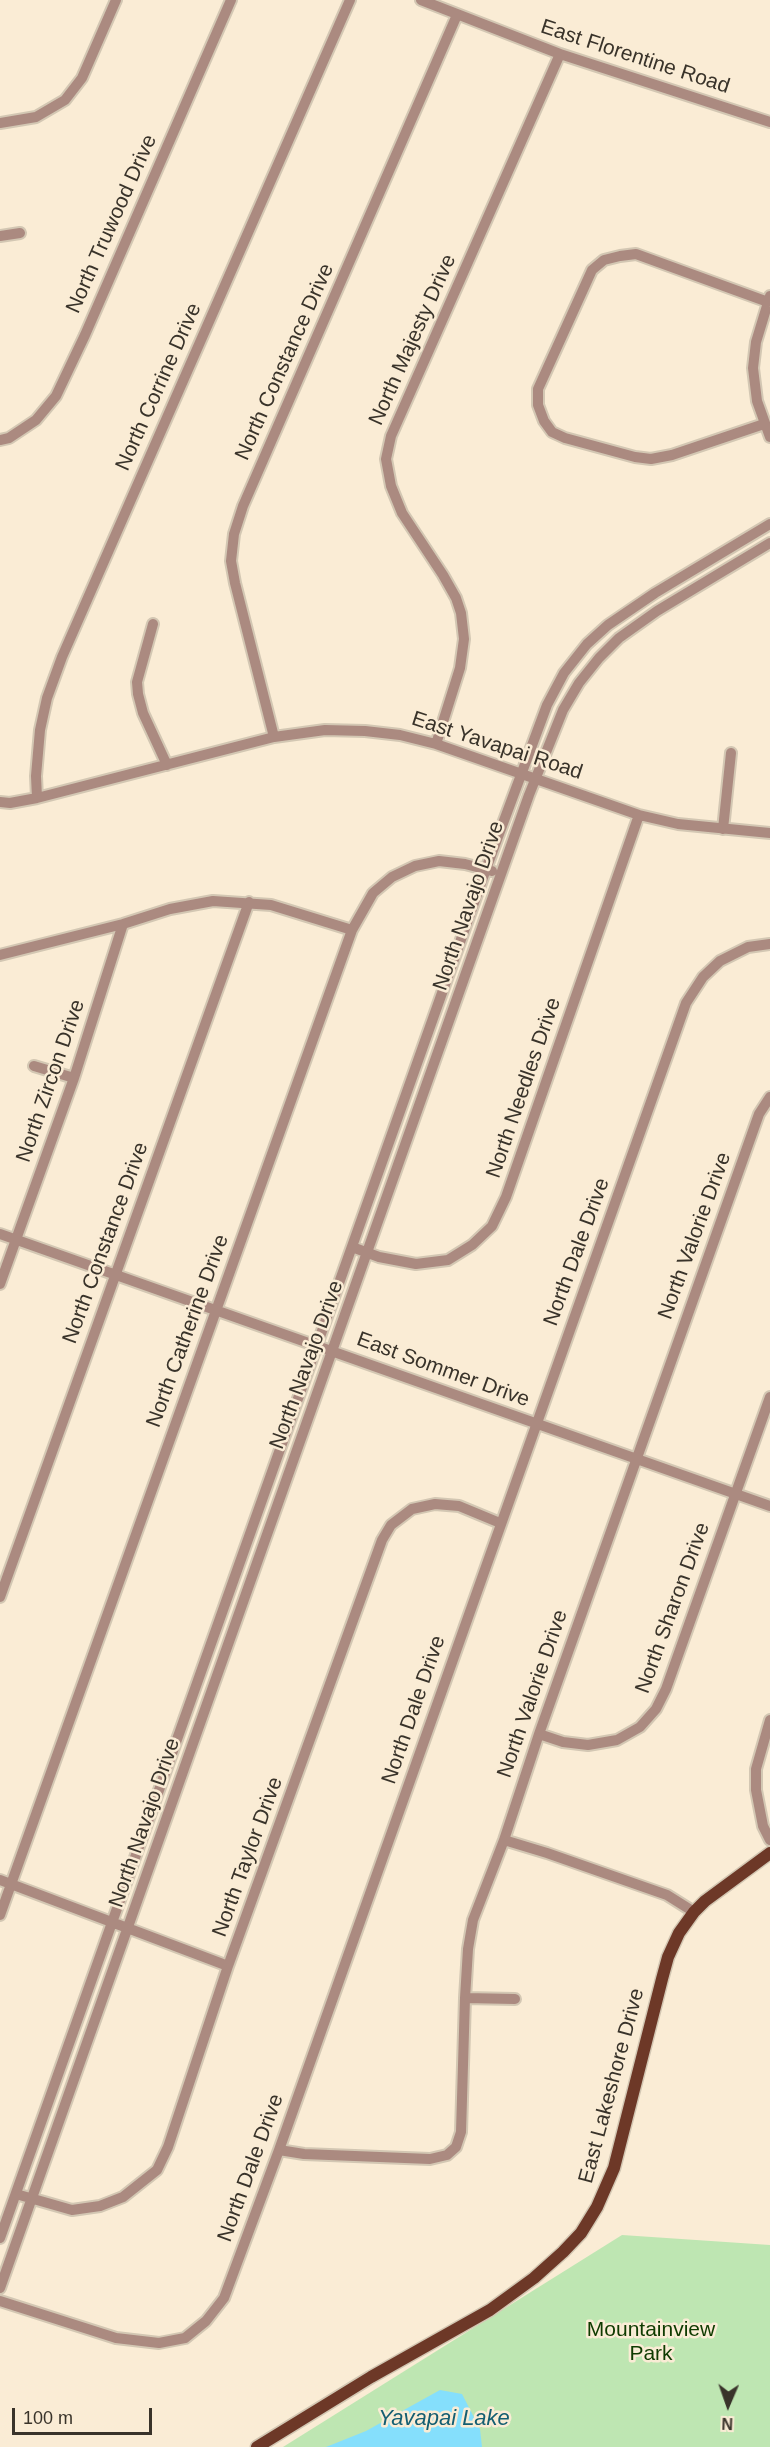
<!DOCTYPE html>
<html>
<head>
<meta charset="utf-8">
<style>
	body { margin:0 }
	#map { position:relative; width:770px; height:2447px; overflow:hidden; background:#faecd5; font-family:Arial,sans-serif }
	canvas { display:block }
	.north { position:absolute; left:698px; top:2375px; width:60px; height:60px; -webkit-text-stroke:4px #faecd5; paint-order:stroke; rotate:182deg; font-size:16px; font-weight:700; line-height:24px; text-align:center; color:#39332a }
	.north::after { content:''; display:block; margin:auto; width:21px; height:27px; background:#39332a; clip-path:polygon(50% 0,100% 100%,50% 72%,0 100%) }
	.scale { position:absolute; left:12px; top:2408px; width:140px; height:27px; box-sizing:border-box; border:3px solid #39332a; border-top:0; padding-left:8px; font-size:18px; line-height:21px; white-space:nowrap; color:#39332a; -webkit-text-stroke:4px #faecd5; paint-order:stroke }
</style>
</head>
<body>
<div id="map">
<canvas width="770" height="2447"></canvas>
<div class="north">N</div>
<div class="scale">100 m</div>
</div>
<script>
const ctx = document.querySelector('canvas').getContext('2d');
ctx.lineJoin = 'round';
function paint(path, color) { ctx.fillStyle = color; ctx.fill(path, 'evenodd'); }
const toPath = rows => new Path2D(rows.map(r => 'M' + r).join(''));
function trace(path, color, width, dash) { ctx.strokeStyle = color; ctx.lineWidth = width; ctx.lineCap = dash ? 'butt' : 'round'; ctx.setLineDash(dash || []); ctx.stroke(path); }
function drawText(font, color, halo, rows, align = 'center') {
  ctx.font = font + ' Arial,sans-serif'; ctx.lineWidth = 5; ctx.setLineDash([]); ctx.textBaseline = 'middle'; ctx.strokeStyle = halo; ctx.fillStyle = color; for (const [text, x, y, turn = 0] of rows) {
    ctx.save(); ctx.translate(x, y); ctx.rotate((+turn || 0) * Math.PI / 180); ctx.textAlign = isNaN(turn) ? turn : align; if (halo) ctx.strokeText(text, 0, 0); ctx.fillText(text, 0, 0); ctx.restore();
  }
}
const green = toPath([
	[622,2235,770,2245,770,2447,283,2447]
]);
const water = toPath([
	[440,2390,462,2394,480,2429,482,2447,326,2447,366,2431]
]);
const minor = toPath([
	[421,0,560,54,770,122],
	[0,123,36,117,65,100,82,78,116,0],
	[0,236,20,233],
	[770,296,756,342,753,368,757,401,770,437],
	[764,424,672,455,651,459,635,457,565,438,552,432,544,421,538,405,538,389,592,270,604,260,620,256,636,254,768,302],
	[0,440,9,438,36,420,56,396,85,335,231,0],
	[153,624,137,682,138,694,143,713,167,765],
	[274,737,235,583,231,561,234,534,243,506,457,15],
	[436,744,460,668,464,639,461,613,456,598,443,575,402,513,391,486,386,459,391,436,560,54],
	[37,798,36,776,40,730,47,698,62,657,350,0],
	[0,802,10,803,37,798,274,737,325,730,365,731,400,735,436,744,639,815,678,824,770,833],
	[723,829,731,753],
	[0,955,123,924,170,909,213,901,271,905,352,930],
	[34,1066,74,1078],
	[0,1234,770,1506],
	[352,1247,379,1257,416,1264,448,1260,472,1245,492,1226,506,1197,639,815],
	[0,1284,74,1078,123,924],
	[0,1597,249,902],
	[770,1720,756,1769,756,1790,763,1826,770,1840],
	[539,1734,563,1742,588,1745,617,1740,640,1727,656,1709,666,1689,770,1397],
	[504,1840,547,1853,667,1895,694,1912],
	[0,1880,228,1966],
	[0,1915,352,930,373,893,392,877,415,866,439,861,465,864,492,871],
	[465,1998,515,1999],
	[279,2150,304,2154,430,2159,447,2155,456,2147,461,2132,465,1998,468,1949,473,1920,504,1840,539,1734,759,1114,770,1097],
	[16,2194,72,2210,100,2206,123,2197,157,2170,168,2147,228,1966,382,1540,391,1525,412,1509,435,1504,459,1506,500,1523],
	[0,2238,486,869,547,705,564,673,587,644,608,625,655,593,770,524],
	[0,2288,529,795,563,710,579,683,599,658,619,638,657,611,770,543],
	[0,2301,116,2338,159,2343,185,2338,206,2321,224,2298,279,2150,686,1003,703,977,720,961,748,947,770,944]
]);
const major = toPath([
	[257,2447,371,2377,490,2310,534,2278,563,2252,581,2233,597,2207,614,2168,662,1979,668,1957,679,1933,694,1912,705,1901,770,1853]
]);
const streetNames = [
	["East Florentine Road",635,57,18],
	["North Truwood Drive",112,224,-66],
	["North Majesty Drive",413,340,-66],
	["North Constance Drive",285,362,-66],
	["North Corrine Drive",159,387,-66],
	["East Yavapai Road",497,746,18],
	["North Navajo Drive",469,906,-71],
	["North Zircon Drive",51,1081,-71],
	["North Needles Drive",524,1088,-71],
	["North Valorie Drive",695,1236,-70],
	["North Constance Drive",106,1243,-70],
	["North Dale Drive",577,1252,-70],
	["North Catherine Drive",188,1331,-70],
	["North Navajo Drive",307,1365,-70],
	["East Sommer Drive",443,1370,20],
	["North Sharon Drive",673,1608,-70],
	["North Valorie Drive",533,1694,-71],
	["North Dale Drive",414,1710,-71],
	["North Navajo Drive",145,1823,-71],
	["North Taylor Drive",248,1857,-70],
	["East Lakeshore Drive",612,2086,-75],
	["North Dale Drive",251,2168,-70]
];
const parkNames = [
	["Mountainview",651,2330],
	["Park",651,2354]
];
const waterNames = [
	["Yavapai Lake",444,2419]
];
paint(green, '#bee6b2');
paint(water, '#85dffc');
trace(minor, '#d3c7b3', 14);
trace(major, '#d3c7b3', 15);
trace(minor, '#ab8a80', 10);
trace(major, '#6d3827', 12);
drawText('21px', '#39332a', '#faecd5', streetNames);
drawText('21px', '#0f3b00', '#faecd5', parkNames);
drawText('italic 22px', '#145e72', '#faecd5', waterNames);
</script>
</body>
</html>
